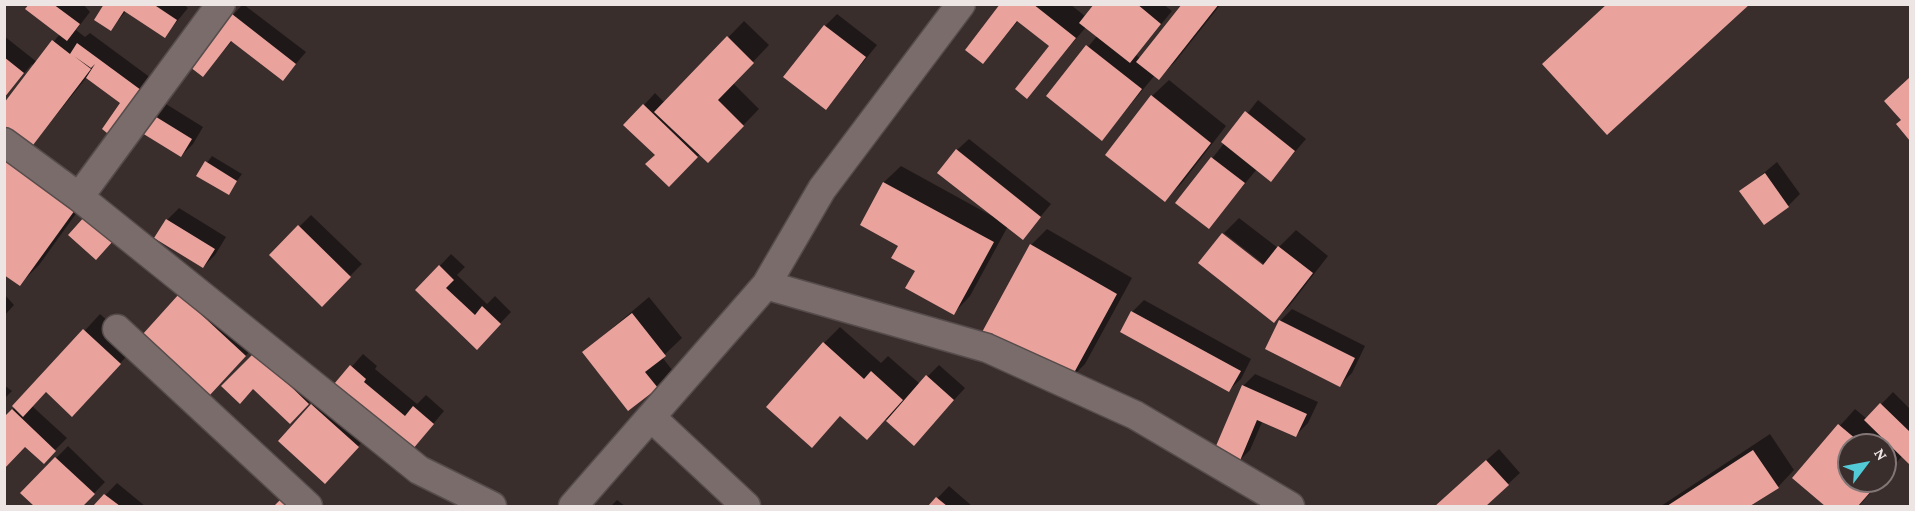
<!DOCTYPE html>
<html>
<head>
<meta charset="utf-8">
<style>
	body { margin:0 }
	#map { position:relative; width:1915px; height:511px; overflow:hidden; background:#3a2e2d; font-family:"Crimson Pro",serif }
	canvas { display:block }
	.frame { position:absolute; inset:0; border:6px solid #ede5e4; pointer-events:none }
	.north { position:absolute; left:1837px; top:433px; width:60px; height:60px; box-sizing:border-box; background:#3a2e2d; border:2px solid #827776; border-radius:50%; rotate:58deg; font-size:16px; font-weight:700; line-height:24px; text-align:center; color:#ede5e4 }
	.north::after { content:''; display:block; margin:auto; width:21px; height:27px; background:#52cbd7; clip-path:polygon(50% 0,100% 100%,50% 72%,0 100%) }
</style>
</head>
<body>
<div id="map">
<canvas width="1915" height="511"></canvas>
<div class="frame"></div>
<div class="north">N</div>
</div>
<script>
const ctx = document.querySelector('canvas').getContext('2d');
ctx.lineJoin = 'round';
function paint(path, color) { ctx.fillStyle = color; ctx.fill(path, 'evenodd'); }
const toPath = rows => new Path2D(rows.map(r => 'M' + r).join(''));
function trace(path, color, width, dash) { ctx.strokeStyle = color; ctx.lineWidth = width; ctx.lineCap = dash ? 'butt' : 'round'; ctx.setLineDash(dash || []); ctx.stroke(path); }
const shadow = toPath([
	[31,4,83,4,90,12,76,30,85,37,90,33,155,81,122,103,87,77,32,145,93,190,39,265,20,284,8,275,4,279,4,105,34,66,32,64,4,97,4,36,37,62,60,34],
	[106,4,183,4,188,8,165,36,126,11,111,29],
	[243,4,306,52,283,79,233,40,203,75,233,15],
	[1002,4,1070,4,1086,17,1096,4,1163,4,1172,11,1136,55,1141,59,1184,4,1221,4,1175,62,1159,78,1155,75,1102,139,1048,96,1097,36,1086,27,1027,97,1051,45,1019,20,983,62],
	[837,14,877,45,826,108,825,26],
	[744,21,769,45,733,83,759,109,724,145,700,154,669,185,657,155,644,105,655,93,665,103],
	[1910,77,1910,138,1898,124,1903,119,1902,84],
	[1169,80,1226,126,1181,184,1165,200,1152,96],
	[1258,100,1306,139,1271,180,1257,169,1209,227,1178,202],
	[166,104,203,127,193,144,181,156,154,116],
	[969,139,1051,204,1023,238,1008,226,970,296,954,313,917,270,900,245,862,225,884,182,901,166,992,216,957,150],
	[212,156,242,174,228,193,198,175],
	[1777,162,1800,194,1788,206,1741,192],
	[179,208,226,237,215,255,203,267,167,220],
	[311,215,362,264,322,304,271,255],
	[1239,218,1278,248,1296,230,1328,256,1290,305,1274,321,1270,269,1224,233],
	[1047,229,1132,278,1085,364,1069,380,1031,245],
	[451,254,465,267,457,275,487,304,495,296,511,312,488,336,417,290],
	[196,279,261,339,226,377,145,334],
	[4,294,14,305,4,316],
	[649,297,682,338,662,357,673,371,657,387,584,352],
	[1144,300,1251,359,1241,379,1229,390,1132,312],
	[1292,309,1365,346,1352,373,1340,385,1280,321],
	[100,314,136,346,88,398,47,391,32,406,67,438,55,450,4,419],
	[840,327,881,363,888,356,920,384,939,365,965,388,914,444,886,419,867,438,841,415,812,446,824,343],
	[267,341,320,392,290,422],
	[363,354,377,366,375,369,417,404,426,395,444,411,418,442,331,390],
	[1255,374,1318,402,1308,423,1296,435,1263,420,1250,450,1238,462,1243,386],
	[4,385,12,391,4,399],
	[1893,392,1910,409,1910,463,1903,455,1885,476,1885,445,1849,445,1849,481,1881,481,1859,506,1828,506,1794,477,1855,409,1867,419],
	[324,393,369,434,337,470,312,405],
	[1770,434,1794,470,1778,487,1748,506,1661,506],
	[68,446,105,482,82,506,36,506,22,493],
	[1499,449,1520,473,1484,506,1435,506],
	[117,483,145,506,95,506],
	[949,486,972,506,930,506],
	[617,500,625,506,611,506]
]);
const building = toPath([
	[29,4,53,4,80,24,67,41,25,9],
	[104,4,153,4,177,20,165,38,124,11,111,31,94,20],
	[1000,4,1033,4,1076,38,1027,99,1015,89,1049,46,1017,21,983,64,965,50],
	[1094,4,1137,4,1161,24,1130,63,1079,23],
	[1182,4,1219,4,1159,80,1136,62],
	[1607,4,1750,4,1607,135,1542,64],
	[232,14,296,64,283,81,231,41,203,77,190,67],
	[824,25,866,57,826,110,783,77],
	[727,36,754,63,718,100,744,126,708,163,654,112],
	[52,40,70,54,77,43,145,93,112,137,102,129,120,103,86,78,95,64,91,68,74,56,91,69,30,149,4,130,4,103],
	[1086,45,1142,89,1102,141,1046,96],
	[4,57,24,73,4,98],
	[1910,77,1910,141,1896,124,1901,120,1884,101],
	[1151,95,1211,143,1165,202,1105,155],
	[643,104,698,157,669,187,645,164,655,155,623,125],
	[1245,111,1295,151,1271,182,1221,142],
	[153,115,192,139,181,157,142,133],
	[956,149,1041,217,1023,240,937,173],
	[1211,157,1245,183,1209,229,1175,203],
	[4,158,75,210,20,286,4,275],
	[205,161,237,181,229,195,196,176],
	[1765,173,1789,207,1764,225,1739,191],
	[883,182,994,242,954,315,905,288,915,271,891,258,898,246,860,225],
	[85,216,113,241,96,260,68,235],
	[166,219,215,249,203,268,154,238],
	[298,225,351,277,322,307,269,255],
	[1222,233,1263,265,1278,246,1313,273,1274,323,1198,263],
	[1030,244,1117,294,1069,382,981,334],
	[439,265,454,280,446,288,475,315,482,306,501,324,477,350,415,290],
	[179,294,246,356,209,396,142,335],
	[1131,311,1241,371,1229,392,1120,332],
	[632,313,666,356,645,372,658,388,628,411,582,352],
	[1279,320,1355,358,1340,387,1265,349],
	[83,329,121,364,72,417,46,392,23,417,12,406],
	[823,342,864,379,871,371,903,400,867,440,840,416,812,448,766,407],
	[255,352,309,404,290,424,253,389,240,404,221,386],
	[350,365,366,379,364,382,405,416,413,406,434,424,407,456,329,390],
	[926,375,954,400,914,446,886,421],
	[1242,385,1307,414,1296,437,1257,420,1239,463,1213,453],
	[1880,403,1910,432,1910,465,1864,420],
	[311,404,359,447,325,484,278,441],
	[12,409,56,451,44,464,25,447,4,469,4,417],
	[1838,424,1863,445,1849,445,1849,481,1880,481,1858,506,1825,506,1792,478],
	[1753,450,1779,488,1750,506,1667,506],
	[55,457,95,494,83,506,34,506,20,493],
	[1486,460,1509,485,1486,506,1435,506],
	[104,494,120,506,93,506],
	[936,497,947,506,928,506],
	[281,499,290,506,274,506]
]);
const street = toPath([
	[4,142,79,197,419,470,492,506],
	[79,197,221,4],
	[766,285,987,348,1135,415,1290,506],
	[117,329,308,506],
	[652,418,746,506],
	[573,506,766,285,822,189,961,4]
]);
paint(shadow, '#0007');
paint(building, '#eaa29d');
trace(street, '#564c4b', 31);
trace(street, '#7a6c6b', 28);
</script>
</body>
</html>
